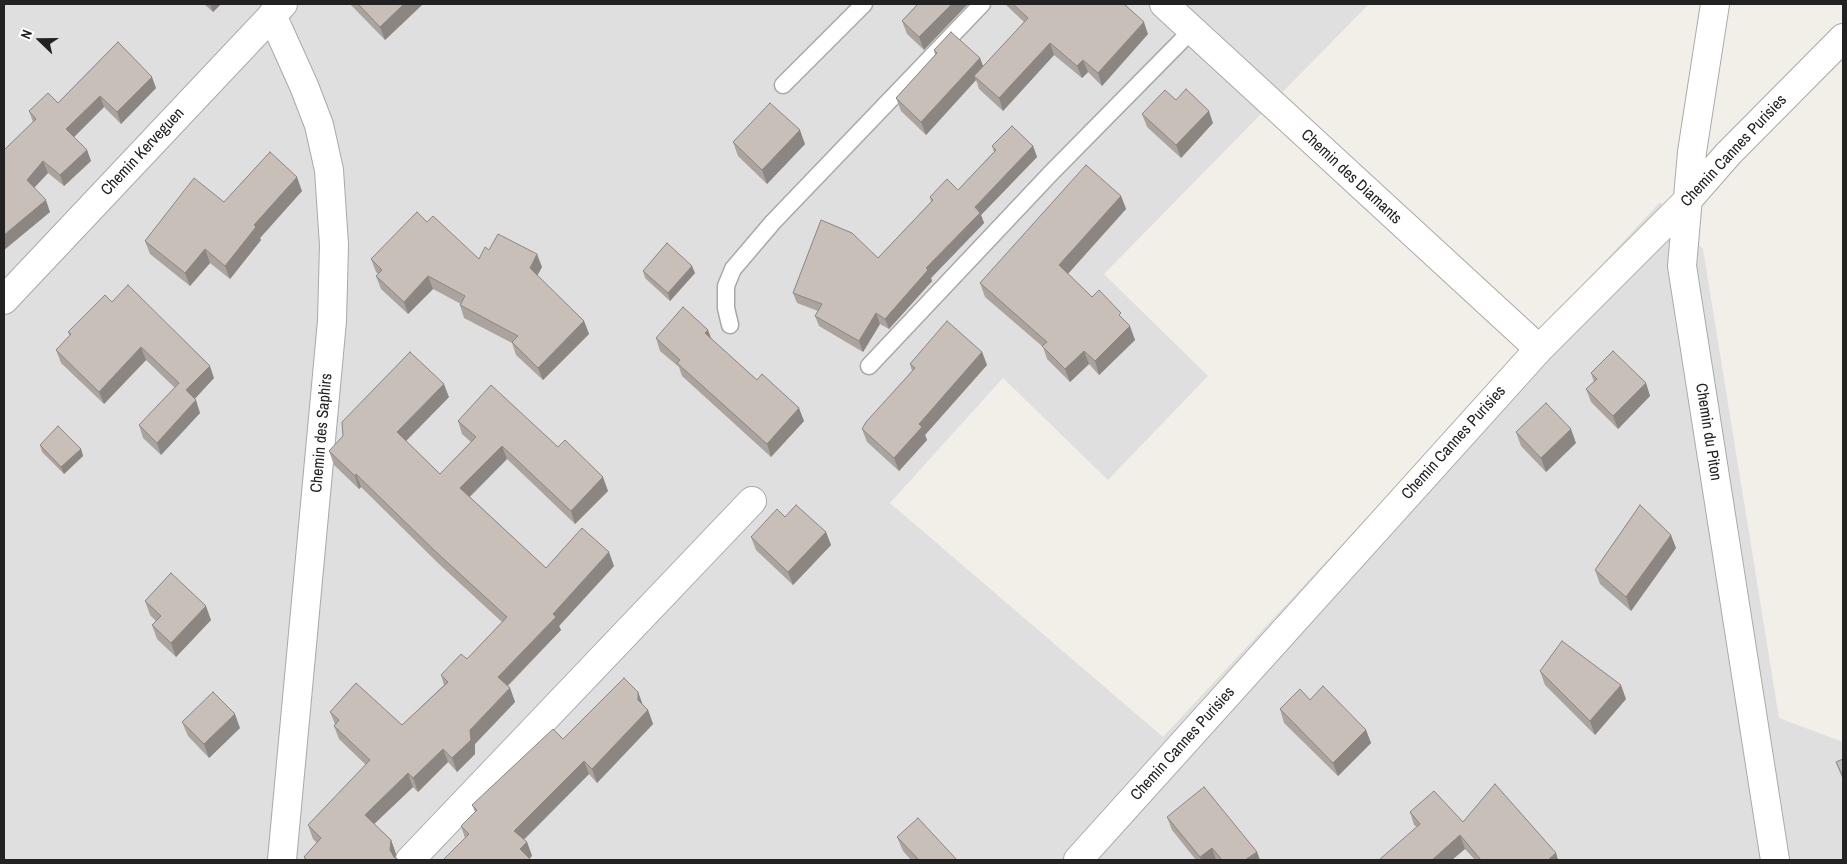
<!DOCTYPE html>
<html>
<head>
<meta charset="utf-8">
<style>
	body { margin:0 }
	#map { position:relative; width:1847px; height:864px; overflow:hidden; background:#f2efe9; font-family:"Archivo Narrow",sans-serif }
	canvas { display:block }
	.frame { position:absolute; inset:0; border:5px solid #222; pointer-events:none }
	.north { position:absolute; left:15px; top:15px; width:50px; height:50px; -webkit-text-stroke:4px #fff; paint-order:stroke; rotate:292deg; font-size:14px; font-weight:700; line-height:20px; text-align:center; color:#222 }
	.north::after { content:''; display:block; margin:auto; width:18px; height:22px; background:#222; clip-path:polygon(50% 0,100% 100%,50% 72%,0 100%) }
</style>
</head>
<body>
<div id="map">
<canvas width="1847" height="864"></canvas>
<div class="frame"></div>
<div class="north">N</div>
</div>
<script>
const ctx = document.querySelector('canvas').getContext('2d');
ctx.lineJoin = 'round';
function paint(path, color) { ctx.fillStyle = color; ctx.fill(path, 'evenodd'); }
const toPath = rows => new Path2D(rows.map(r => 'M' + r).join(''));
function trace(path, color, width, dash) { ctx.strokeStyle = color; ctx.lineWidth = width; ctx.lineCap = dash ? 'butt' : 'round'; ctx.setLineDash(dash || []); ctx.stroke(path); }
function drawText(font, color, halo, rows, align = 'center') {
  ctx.font = font + ' "Archivo Narrow",sans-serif'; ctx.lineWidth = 4.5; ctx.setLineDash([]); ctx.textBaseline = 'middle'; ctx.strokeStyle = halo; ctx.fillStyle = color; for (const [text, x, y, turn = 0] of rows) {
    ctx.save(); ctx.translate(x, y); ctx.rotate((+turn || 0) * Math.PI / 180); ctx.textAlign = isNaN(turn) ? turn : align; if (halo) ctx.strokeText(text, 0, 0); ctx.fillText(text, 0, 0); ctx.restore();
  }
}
const residential = toPath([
	[4,4,1369,4,1104,274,1208,376,1108,480,1003,378,890,503,1163,737,1660,202,1703,249,1779,718,1843,742,1843,860,4,860]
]);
const service = toPath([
	[783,85,864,4],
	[730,325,726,308,726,286,733,269,773,222,982,4],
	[869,366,1052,172,1192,30]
]);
const minor = toPath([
	[1164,4,1539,349],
	[1715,4,1692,152,1682,266,1775,860],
	[272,15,304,86,319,125,329,170,334,245,332,321,282,860],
	[4,300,283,4],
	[410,860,752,501],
	[1078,860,1539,349,1686,202,1728,154,1843,38]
]);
const wall = toPath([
	[204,4,221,4,213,12],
	[350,4,423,4,385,40],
	[918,4,924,50,907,34,902,21],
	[1005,4,1124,4,1148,34,1102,86,1088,72,1082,78,1054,55,1003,111,979,89,976,80,926,135,901,111,896,98,935,55,934,50,980,58,983,67,1024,22],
	[118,42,156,88,121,124,104,107,74,137,87,150,91,161,64,186,48,173,34,188,50,212,4,250,33,122,29,111,58,103],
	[1176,100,1213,123,1181,158,1147,127,1142,114],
	[733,142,805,144,767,184,738,156],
	[992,146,1033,146,1037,157,981,215,984,223,931,278,932,281,889,329,880,324,863,352,819,326,815,316,818,311,797,303,793,293,878,258,931,202,930,197,958,190,994,152],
	[302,191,260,238,261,240,230,279,210,263,190,286,150,254,145,241,224,202],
	[1121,196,1126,209,1068,274,1092,297,1124,320,1135,340,1099,375,1089,364,1070,382,1047,359,1043,347,985,297,980,283],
	[427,222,479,259,489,250,542,267,537,276,584,321,589,334,543,380,516,355,512,343,464,318,460,305,461,304,433,289,408,314,381,289,376,276,378,274,376,272,371,259],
	[643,271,695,273,670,301,645,278],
	[112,302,214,378,194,399,200,413,161,455,143,438,139,425,175,388,146,360,104,404,61,363,56,350,70,336,68,332],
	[656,338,712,340,757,380,804,421,771,457,682,376,679,367,660,351],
	[982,352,987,365,925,435,927,440,899,471,867,442,862,429,912,371,910,364],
	[1591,373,1646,383,1650,396,1618,429,1591,402,1586,389,1594,382],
	[449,397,406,441,440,474,471,442,462,434,458,421,558,447,608,491,575,524,507,459,470,497,546,568,614,566,559,626,561,630,508,686,510,688,515,702,475,744,475,754,457,772,448,762,418,792,413,787,374,824,391,840,396,854,396,858,399,860,305,860,304,857,317,843,313,839,308,825,366,765,339,739,334,726,335,724,330,712,402,725,444,685,441,675,467,659,502,622,440,565,361,487,359,489,334,465,329,451],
	[1516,432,1576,443,1546,472,1521,446],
	[40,445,81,449,83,456,64,474,42,452],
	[785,517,826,532,831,545,793,585,756,550,751,537],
	[1676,548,1631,611,1600,584,1595,570],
	[145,601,211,620,176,657,157,639,152,625,156,621,150,615],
	[1540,671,1626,699,1595,735,1545,685],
	[638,692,643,705,648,710,653,724,597,783,589,774,524,840,527,842,532,856,529,858,465,838,461,826,475,812,472,805,563,739],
	[1310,700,1366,730,1371,743,1338,776,1284,723,1280,709],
	[182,722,240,728,209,758,188,736],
	[1843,759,1843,780,1836,762],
	[1410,812,1463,822,1556,853,1558,860,1475,860,1465,849,1376,860,1379,860,1417,827,1414,825],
	[1167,817,1257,852,1260,860,1196,860,1172,830],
	[897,837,957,860,911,860,903,851]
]);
const shadedWall = toPath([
	[210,4,221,4,213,12],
	[404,4,423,4,385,40,380,27],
	[952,4,968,4,924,50,919,37],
	[1144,22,1148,34,1102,86,1098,73],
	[1050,43,1054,55,1003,111,999,98],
	[980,58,985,71,974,76,976,80,926,135,921,122],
	[1083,60,1088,72,1082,78,1077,66],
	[152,77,156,88,121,124,117,112],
	[100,96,104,107,71,140,66,129],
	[1209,111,1213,123,1181,158,1176,145],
	[800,130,805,144,767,184,762,170],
	[1033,146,1037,157,981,215,984,223,931,278,932,281,889,329,885,319,975,207],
	[87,150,91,161,64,186,60,175],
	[43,161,48,173,31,191,27,180],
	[297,177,302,191,260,238,261,240,230,279,225,266,254,225],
	[1121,196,1126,209,1064,278,1059,265],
	[46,200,50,212,4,250,4,235],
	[205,249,210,263,190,286,185,273],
	[537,254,542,267,534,281,530,268],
	[692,266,695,273,670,301,668,293],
	[428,276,433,289,408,314,404,302],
	[876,313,880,324,863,352,859,341],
	[584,321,589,334,543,380,538,368],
	[1130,326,1135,340,1099,375,1095,361],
	[708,330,713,343,705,333],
	[141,347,146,360,104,404,99,392],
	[1084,351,1089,364,1070,382,1065,369],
	[982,352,987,365,925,435,927,440,899,471,894,458,919,424],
	[210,366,214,378,191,403,186,390],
	[1646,383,1650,396,1618,429,1613,416],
	[444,384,449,397,402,445,397,432],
	[196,400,200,413,161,455,157,443],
	[799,408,804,421,771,457,767,444],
	[1571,429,1576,443,1546,472,1541,458],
	[502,446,507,459,465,501,460,488],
	[81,449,83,456,64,474,61,467],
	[356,474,361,487,359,489,355,476],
	[603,477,608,491,575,524,571,511],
	[826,532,831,545,793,585,788,572],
	[1671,535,1676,548,1631,611,1626,597],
	[609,552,614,566,559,626,561,630,503,690,498,677,553,614],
	[206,606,211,620,176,657,171,643],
	[1621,685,1626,699,1595,735,1590,721],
	[510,688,515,702,475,744,475,754,457,772,452,758,470,730],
	[638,692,643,706,638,700],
	[648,710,653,724,597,783,592,769],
	[235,714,240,728,209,758,204,744],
	[1366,730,1371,743,1338,776,1333,763],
	[443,749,448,762,418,792,413,778],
	[584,761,589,774,519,844,514,831],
	[408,773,413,787,370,828,365,815],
	[1460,835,1465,849,1452,860,1432,860],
	[391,840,396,854,395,860,390,850],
	[527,842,532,856,528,860,520,849],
	[1212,848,1216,860,1201,860,1200,857],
	[1257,852,1260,860,1245,860],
	[1556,853,1558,860,1548,860]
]);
const building = toPath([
	[358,4,404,4,380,27,358,4],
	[918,4,952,4,919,37,902,21,918,4],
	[1013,4,1124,4,1144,22,1098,73,1083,60,1077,66,1050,43,999,98,974,76,1028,18,1013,4],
	[951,32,980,58,921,122,896,98,937,53,934,50,951,32],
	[118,42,152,77,117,112,100,96,66,129,87,150,60,175,43,161,27,180,46,200,4,235,4,150,36,119,29,111,48,93,58,103,118,42],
	[1186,89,1209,111,1176,145,1142,114,1165,90,1176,100,1186,89],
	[770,103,800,130,762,170,733,142,770,103],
	[1012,126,1033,146,975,207,980,213,926,268,928,270,885,319,876,313,859,341,815,316,822,304,793,293,821,220,852,233,878,258,933,200,930,197,947,179,958,190,996,150,992,146,1012,126],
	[270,152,297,177,254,225,256,227,225,266,205,249,185,273,145,241,194,178,224,202,270,152],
	[1086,165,1121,196,1059,265,1092,297,1099,290,1121,313,1119,315,1130,326,1095,361,1084,351,1065,369,1042,346,1047,342,980,283,1086,165],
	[417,212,427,222,433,216,479,259,485,247,489,250,498,234,537,254,530,268,584,321,538,368,512,342,518,336,460,305,465,296,428,276,404,302,376,276,382,270,371,259,417,212],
	[667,243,692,266,668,293,643,271,667,243],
	[128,285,210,366,186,390,196,400,157,443,139,425,179,383,141,347,99,392,56,350,71,334,68,332,105,295,112,302,128,285],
	[683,307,708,330,705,333,757,380,762,374,799,408,767,444,677,363,680,360,656,338,683,307],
	[947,321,982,352,919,424,922,427,894,458,862,429,866,422,915,368,910,364,947,321],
	[1613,351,1646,383,1613,416,1586,389,1597,379,1591,373,1613,351],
	[410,352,444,384,397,432,440,474,476,437,458,421,491,385,558,447,565,440,603,477,571,511,502,446,460,488,546,568,582,528,609,552,553,614,556,617,498,677,510,688,470,730,471,740,452,758,443,749,413,778,408,773,365,815,391,840,390,850,394,857,399,860,307,860,304,857,321,838,308,825,370,760,334,726,339,720,330,712,356,683,402,725,448,682,441,675,461,654,467,659,507,617,435,551,356,474,355,476,329,451,343,436,342,422,410,352],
	[1546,403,1571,429,1541,458,1516,432,1546,403],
	[58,426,81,449,61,467,40,445,58,426],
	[796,505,826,532,788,572,751,537,777,509,785,517,796,505],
	[1640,505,1671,535,1626,597,1595,570,1640,505],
	[171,573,206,606,171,643,152,625,161,616,145,601,171,573],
	[1562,641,1621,685,1590,721,1540,671,1562,641],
	[624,678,638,692,638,700,648,710,592,769,584,761,514,831,527,842,520,849,531,860,443,860,469,834,461,826,477,810,472,805,553,729,563,739,624,678],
	[1323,686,1366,730,1333,763,1280,709,1300,689,1310,700,1323,686],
	[213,692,235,714,204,744,182,722,213,692],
	[1843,759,1843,777,1836,762,1843,759],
	[1495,784,1556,853,1548,860,1481,860,1460,835,1432,860,1376,860,1378,859,1379,860,1420,824,1410,812,1434,791,1463,822,1495,784],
	[1204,787,1257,852,1245,860,1222,860,1212,848,1200,857,1167,817,1204,787],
	[918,818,957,860,919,860,897,837,918,818]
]);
const streetNames = [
	["Chemin Cannes Purisies",1734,151,-47],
	["Chemin Kerveguen",143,152,-47],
	["Chemin des Diamants",1351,177,43],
	["Chemin du Piton",1708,432,81],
	["Chemin des Saphirs",322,433,-85],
	["Chemin Cannes Purisies",1454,443,-48],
	["Chemin Cannes Purisies",1183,744,-48]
];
paint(residential, '#e0dfdf');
trace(service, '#a9a9a9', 19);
trace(minor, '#a9a9a9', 30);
trace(service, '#fff', 16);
trace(minor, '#fff', 28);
paint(wall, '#aba49e');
paint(shadedWall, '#8b8681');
paint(building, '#c7bfb8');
trace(building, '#8b8681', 1);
drawText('16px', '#222', '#fff', streetNames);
</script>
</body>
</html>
